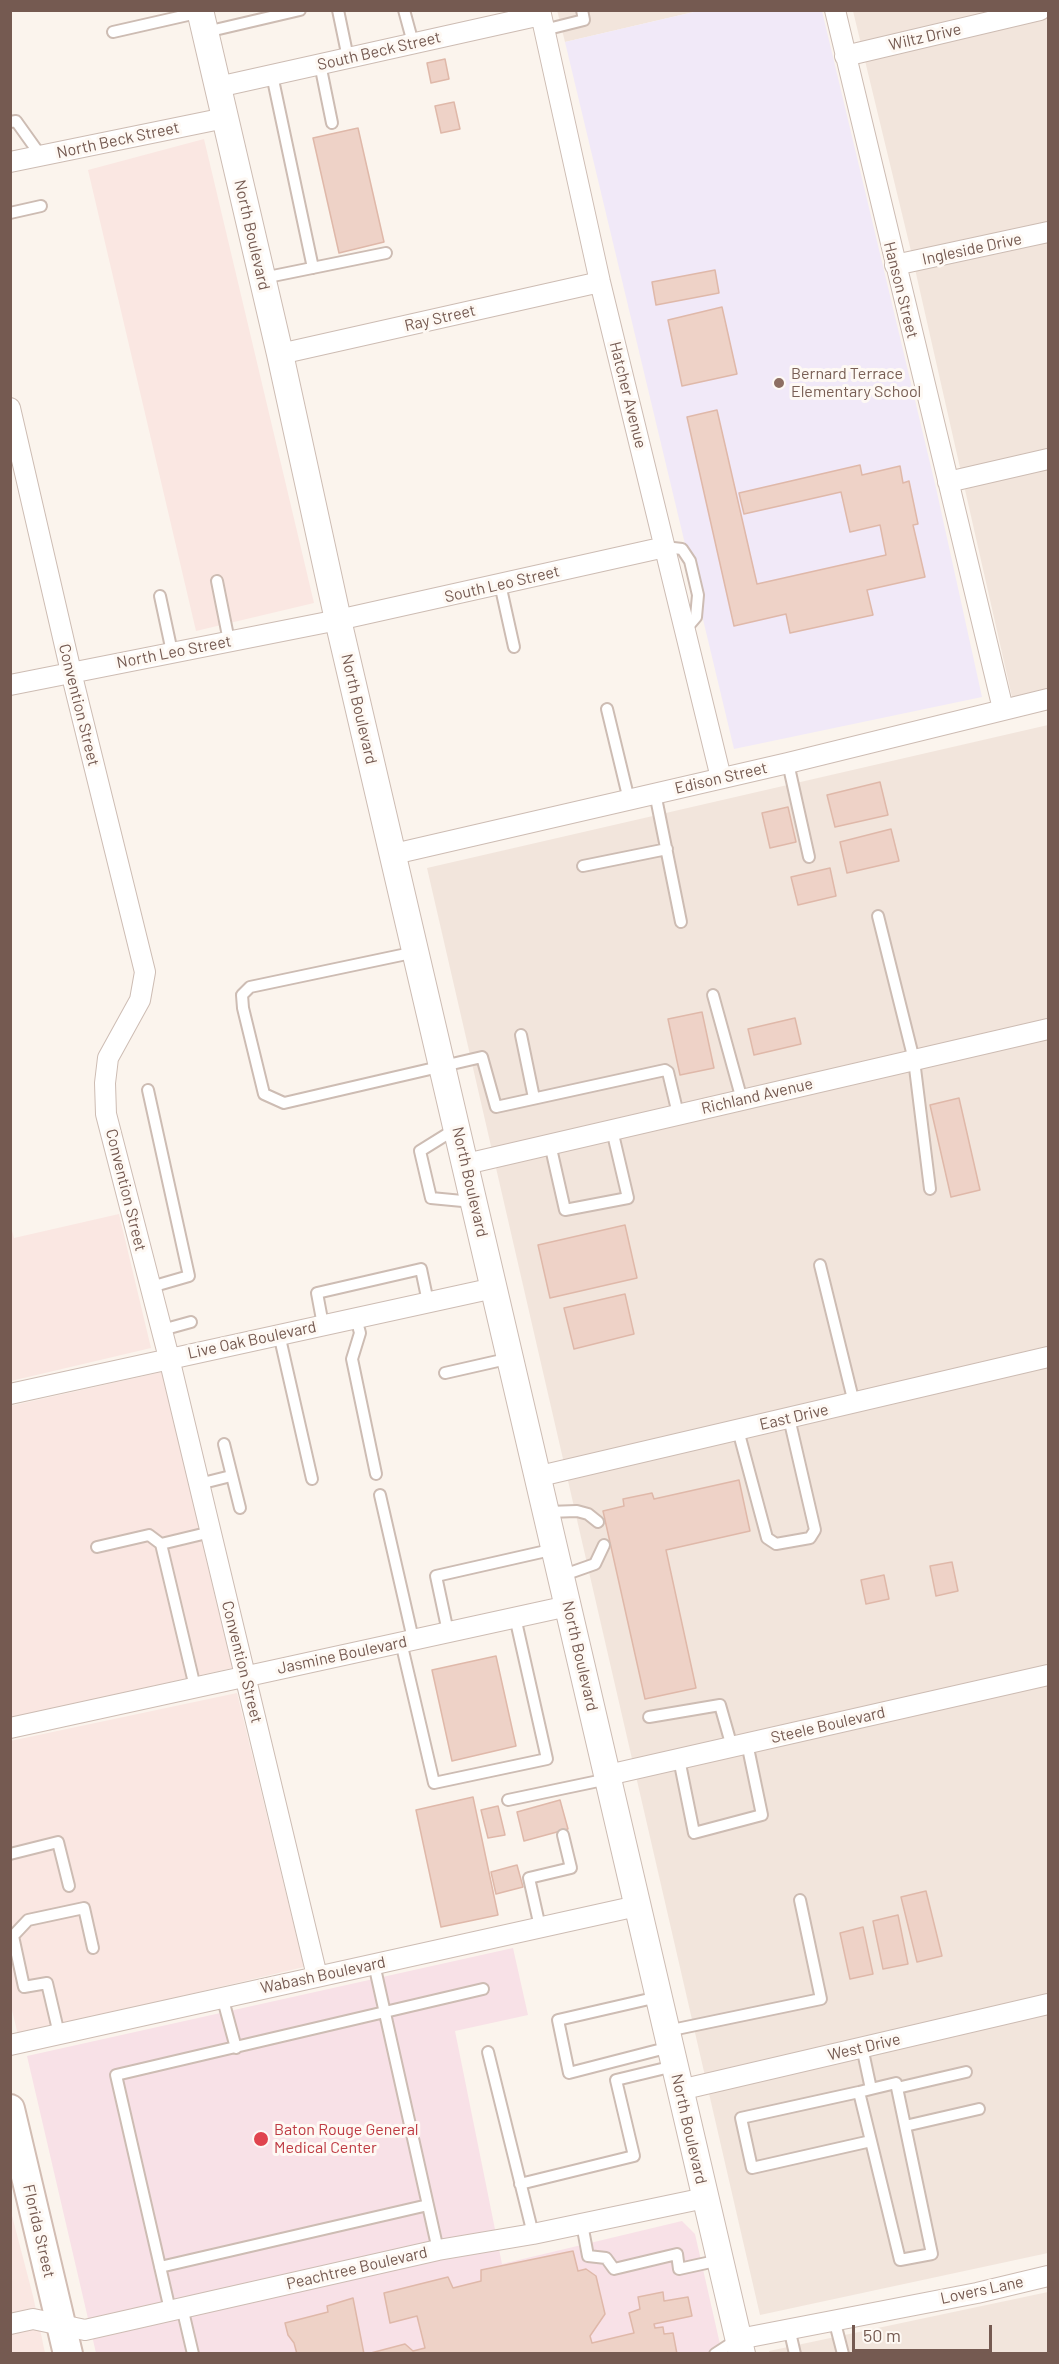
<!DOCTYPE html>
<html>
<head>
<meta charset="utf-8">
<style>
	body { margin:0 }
	#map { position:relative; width:1059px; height:2364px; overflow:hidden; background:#fbf4ed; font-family:Barlow,sans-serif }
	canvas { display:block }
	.frame { position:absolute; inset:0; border:12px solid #755a51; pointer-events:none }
	.scale { position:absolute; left:852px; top:2325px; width:140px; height:27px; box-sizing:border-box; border:3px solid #755a51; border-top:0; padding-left:8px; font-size:18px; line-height:21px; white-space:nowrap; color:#755a51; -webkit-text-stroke:4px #fef9f4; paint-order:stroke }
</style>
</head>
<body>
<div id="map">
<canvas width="1059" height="2364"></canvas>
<div class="frame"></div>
<div class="scale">50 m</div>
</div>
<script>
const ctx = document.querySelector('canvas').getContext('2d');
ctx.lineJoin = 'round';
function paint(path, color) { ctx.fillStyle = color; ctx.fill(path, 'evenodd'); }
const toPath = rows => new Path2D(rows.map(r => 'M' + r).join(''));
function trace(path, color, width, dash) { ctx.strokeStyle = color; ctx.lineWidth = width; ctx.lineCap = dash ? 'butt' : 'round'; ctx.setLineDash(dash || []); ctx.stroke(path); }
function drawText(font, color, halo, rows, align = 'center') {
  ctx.font = font + ' Barlow,sans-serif'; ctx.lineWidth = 6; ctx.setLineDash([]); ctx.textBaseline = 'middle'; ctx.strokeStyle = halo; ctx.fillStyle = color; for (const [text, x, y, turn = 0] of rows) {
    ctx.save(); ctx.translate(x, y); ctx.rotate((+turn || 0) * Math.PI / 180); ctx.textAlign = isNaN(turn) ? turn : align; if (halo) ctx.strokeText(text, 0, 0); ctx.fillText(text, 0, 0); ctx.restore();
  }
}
const residential = toPath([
	[557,10,698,11,565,42],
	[853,11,1048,11,1048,689,1012,697,910,247],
	[1048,725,1048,2253,760,2315,427,868],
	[1048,2292,1048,2353,770,2354,769,2351]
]);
const commercial = toPath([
	[204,139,314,603,196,631,88,170],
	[119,1214,151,1348,11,1381,11,1227,14,1238],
	[162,1372,232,1668,11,1718,10,1406],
	[237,1693,304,1967,18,2035,10,2002,10,1741],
	[10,2208,33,2296,45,2353,11,2353]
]);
const education = toPath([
	[698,11,822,11,936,488,982,697,734,749,565,42]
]);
const medical = toPath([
	[513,1948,528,2015,455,2031,502,2264,682,2221,695,2234,722,2353,96,2353,27,2056]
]);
const building = toPath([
	[445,59,449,79,431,83,427,63,445,59],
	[454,102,460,129,441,133,435,106,454,102],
	[358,128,384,242,339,253,313,138,358,128],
	[715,270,719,293,656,305,652,282,715,270],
	[722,307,737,374,682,386,668,320,722,307],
	[717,410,757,584,886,555,880,525,850,532,841,492,744,514,739,493,860,465,862,475,900,466,903,483,909,481,918,524,913,525,925,577,867,590,873,615,790,633,786,614,734,626,687,417,717,410],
	[880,782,888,815,835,827,827,795,880,782],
	[788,807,796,842,770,848,762,813,788,807],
	[891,829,899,861,847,873,840,842,891,829],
	[830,868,836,896,798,905,791,877,830,868],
	[702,1012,714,1068,680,1075,668,1019,702,1012],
	[795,1018,801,1044,754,1055,748,1029,795,1018],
	[959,1098,980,1190,951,1197,930,1105,959,1098],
	[625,1225,637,1278,550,1298,538,1245,625,1225],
	[625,1294,634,1334,574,1349,564,1308,625,1294],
	[739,1480,750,1531,666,1550,696,1688,645,1699,603,1511,624,1506,623,1499,652,1493,654,1499,739,1480],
	[952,1562,958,1591,936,1596,930,1566,952,1562],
	[884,1575,889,1599,866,1604,861,1580,884,1575],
	[496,1656,516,1746,452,1761,432,1670,496,1656],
	[473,1797,498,1915,441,1927,416,1810,473,1797],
	[560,1800,568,1829,524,1841,517,1812,560,1800],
	[498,1806,505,1835,488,1838,481,1810,498,1806],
	[517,1865,523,1887,496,1894,491,1872,517,1865],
	[926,1891,942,1956,917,1962,901,1897,926,1891],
	[898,1915,908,1964,883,1969,873,1921,898,1915],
	[863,1927,873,1974,850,1979,840,1933,863,1927],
	[573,2251,578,2271,586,2269,596,2276,605,2314,590,2336,592,2343,634,2333,629,2313,640,2309,638,2297,663,2292,664,2301,688,2297,692,2316,654,2324,655,2328,663,2327,664,2334,673,2333,677,2354,367,2354,405,2344,413,2351,425,2348,417,2316,390,2323,384,2293,448,2277,453,2288,481,2281,481,2270,573,2251],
	[353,2298,364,2354,297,2354,294,2343,288,2335,285,2323,328,2312,327,2306,353,2298]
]);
const service = toPath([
	[338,10,348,58],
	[404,10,413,43],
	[544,30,584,20,582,10],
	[113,32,201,12],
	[206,32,300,10],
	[320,64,332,123],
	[272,75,313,268],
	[10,122,16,121,41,156],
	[10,213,41,206],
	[263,278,386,253],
	[665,547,682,549,690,561,698,595,696,617,685,630],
	[217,581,229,641],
	[500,584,514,647],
	[160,596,172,652],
	[607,709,629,800],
	[788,763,809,857],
	[655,793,681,922],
	[583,866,667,849],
	[878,916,914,1060,930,1189],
	[416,952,250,987,242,995,243,1008,264,1094,284,1103,482,1057,496,1107,665,1070,668,1072,678,1114],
	[713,995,742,1100],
	[521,1035,534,1098],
	[148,1090,189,1276,151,1287],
	[457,1128,420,1151,431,1198,473,1202],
	[550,1144,565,1210,628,1198,612,1130],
	[820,1265,854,1403],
	[356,1318,360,1333,352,1359,376,1474],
	[323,1325,317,1293,421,1269,428,1302],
	[162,1330,191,1322],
	[279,1334,312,1479],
	[445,1373,511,1358],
	[738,1430,767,1538,776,1544,810,1538,815,1530,789,1418],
	[224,1444,240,1508],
	[199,1484,231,1476],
	[380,1495,413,1639],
	[548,1512,577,1511,588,1514,598,1522],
	[97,1547,149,1535,161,1544],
	[561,1576,595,1564,604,1545],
	[448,1632,436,1576,555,1549],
	[401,1642,434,1783,547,1759,515,1617],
	[195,1687,161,1544,211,1532],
	[649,1717,720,1705,732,1747],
	[679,1759,694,1833,762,1815,747,1743],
	[508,1800,608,1779],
	[10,1854,58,1842,69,1886],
	[540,1927,529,1878,571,1868,563,1835],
	[374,1964,438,2250],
	[222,1996,236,2048],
	[658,1997,558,2020,569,2073,670,2047],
	[667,2031,821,1999,800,1900],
	[59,2034,47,1983,24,1987,13,1936,28,1920,84,1908,93,1948],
	[488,2052,533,2234],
	[897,2088,966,2072],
	[871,2089,896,2083,932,2254,900,2260,871,2141],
	[859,2092,871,2141,752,2168,741,2118,859,2092,871,2089,862,2047],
	[905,2126,979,2109],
	[520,2184,634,2156,616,2080,674,2066],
	[582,2224,588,2256,606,2258,614,2269,677,2254,679,2269,720,2260],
	[160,2267,428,2205],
	[182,2307,193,2354],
	[170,2310,116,2075,483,1989],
	[834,2319,843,2354],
	[789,2328,795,2354],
	[715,2354,738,2339]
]);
const minor = toPath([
	[540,10,600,282,721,778],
	[835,10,1003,709],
	[845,56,1040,10],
	[218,87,541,15],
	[10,162,225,118],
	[895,265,1048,232],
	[280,354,600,282],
	[10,408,71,672,145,972,140,1000,108,1058,105,1083,106,1114,169,1358,317,1976],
	[948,482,1048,459],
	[10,685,338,620,665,547],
	[394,854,788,763,1048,699],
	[466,1164,1048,1029],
	[10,1394,494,1288],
	[540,1476,1048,1357],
	[10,1728,568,1606],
	[608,1775,1048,1675],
	[10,2045,637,1906],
	[680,2090,1048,2004],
	[10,2324,33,2319,85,2330,438,2250,533,2234,705,2198],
	[739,2339,977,2293,1048,2276]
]);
const tertiary = toPath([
	[200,10,280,354,338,620,742,2354]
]);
const secondary = toPath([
	[10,2109,68,2354]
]);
const markers = [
	[779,383,6,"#8d6e63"],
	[261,2139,8,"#e0444e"]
];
const streetNames = [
	["Wiltz Drive",925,37,-13],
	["South Beck Street",379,51,-13],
	["North Beck Street",118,140,-12],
	["North Boulevard",252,235,77],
	["Ingleside Drive",972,249,-12],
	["Hanson Street",901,290,76],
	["Ray Street",440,318,-13],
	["Hatcher Avenue",628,395,76],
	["South Leo Street",502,584,-13],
	["North Leo Street",174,652,-11],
	["Convention Street",79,705,76],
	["North Boulevard",359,709,77],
	["Edison Street",721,778,-13],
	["Richland Avenue",757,1096,-13],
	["North Boulevard",470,1182,77],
	["Convention Street",126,1190,76],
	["Live Oak Boulevard",252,1340,-12],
	["East Drive",794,1417,-13],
	["Jasmine Boulevard",342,1655,-12],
	["North Boulevard",580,1656,77],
	["Convention Street",242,1662,76],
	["Steele Boulevard",828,1725,-13],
	["Wabash Boulevard",323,1975,-12],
	["West Drive",864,2047,-13],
	["North Boulevard",689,2129,77],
	["Florida Street",39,2231,77],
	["Peachtree Boulevard",357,2268,-13],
	["Lovers Lane",982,2290,-12]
];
const educationNames = [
	["Bernard Terrace",791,374],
	["Elementary School",791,392]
];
const healthNames = [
	["Baton Rouge General",274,2130],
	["Medical Center",274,2148]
];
paint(residential, '#f2e5dc');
paint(commercial, '#fae7e2');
paint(education, '#f1e9f8');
paint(medical, '#f8e1e7');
paint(building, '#eed2c7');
trace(building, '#dfb8a9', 1.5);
trace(service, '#cdbcb3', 14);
trace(minor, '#cdbcb3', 22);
trace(tertiary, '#cdbcb3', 28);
trace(secondary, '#d2bdb3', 32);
trace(service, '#fff', 10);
trace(minor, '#fff', 20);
trace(tertiary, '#fff', 26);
trace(secondary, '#fff', 28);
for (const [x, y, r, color] of markers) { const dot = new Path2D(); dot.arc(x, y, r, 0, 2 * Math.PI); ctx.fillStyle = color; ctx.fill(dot); trace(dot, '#fef9f4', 2); }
drawText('16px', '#755a51', '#fef9f4', streetNames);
drawText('16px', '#785e54', '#fef9f4', educationNames, 'left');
drawText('16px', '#be3a42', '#fef9f4', healthNames, 'left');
</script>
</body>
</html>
